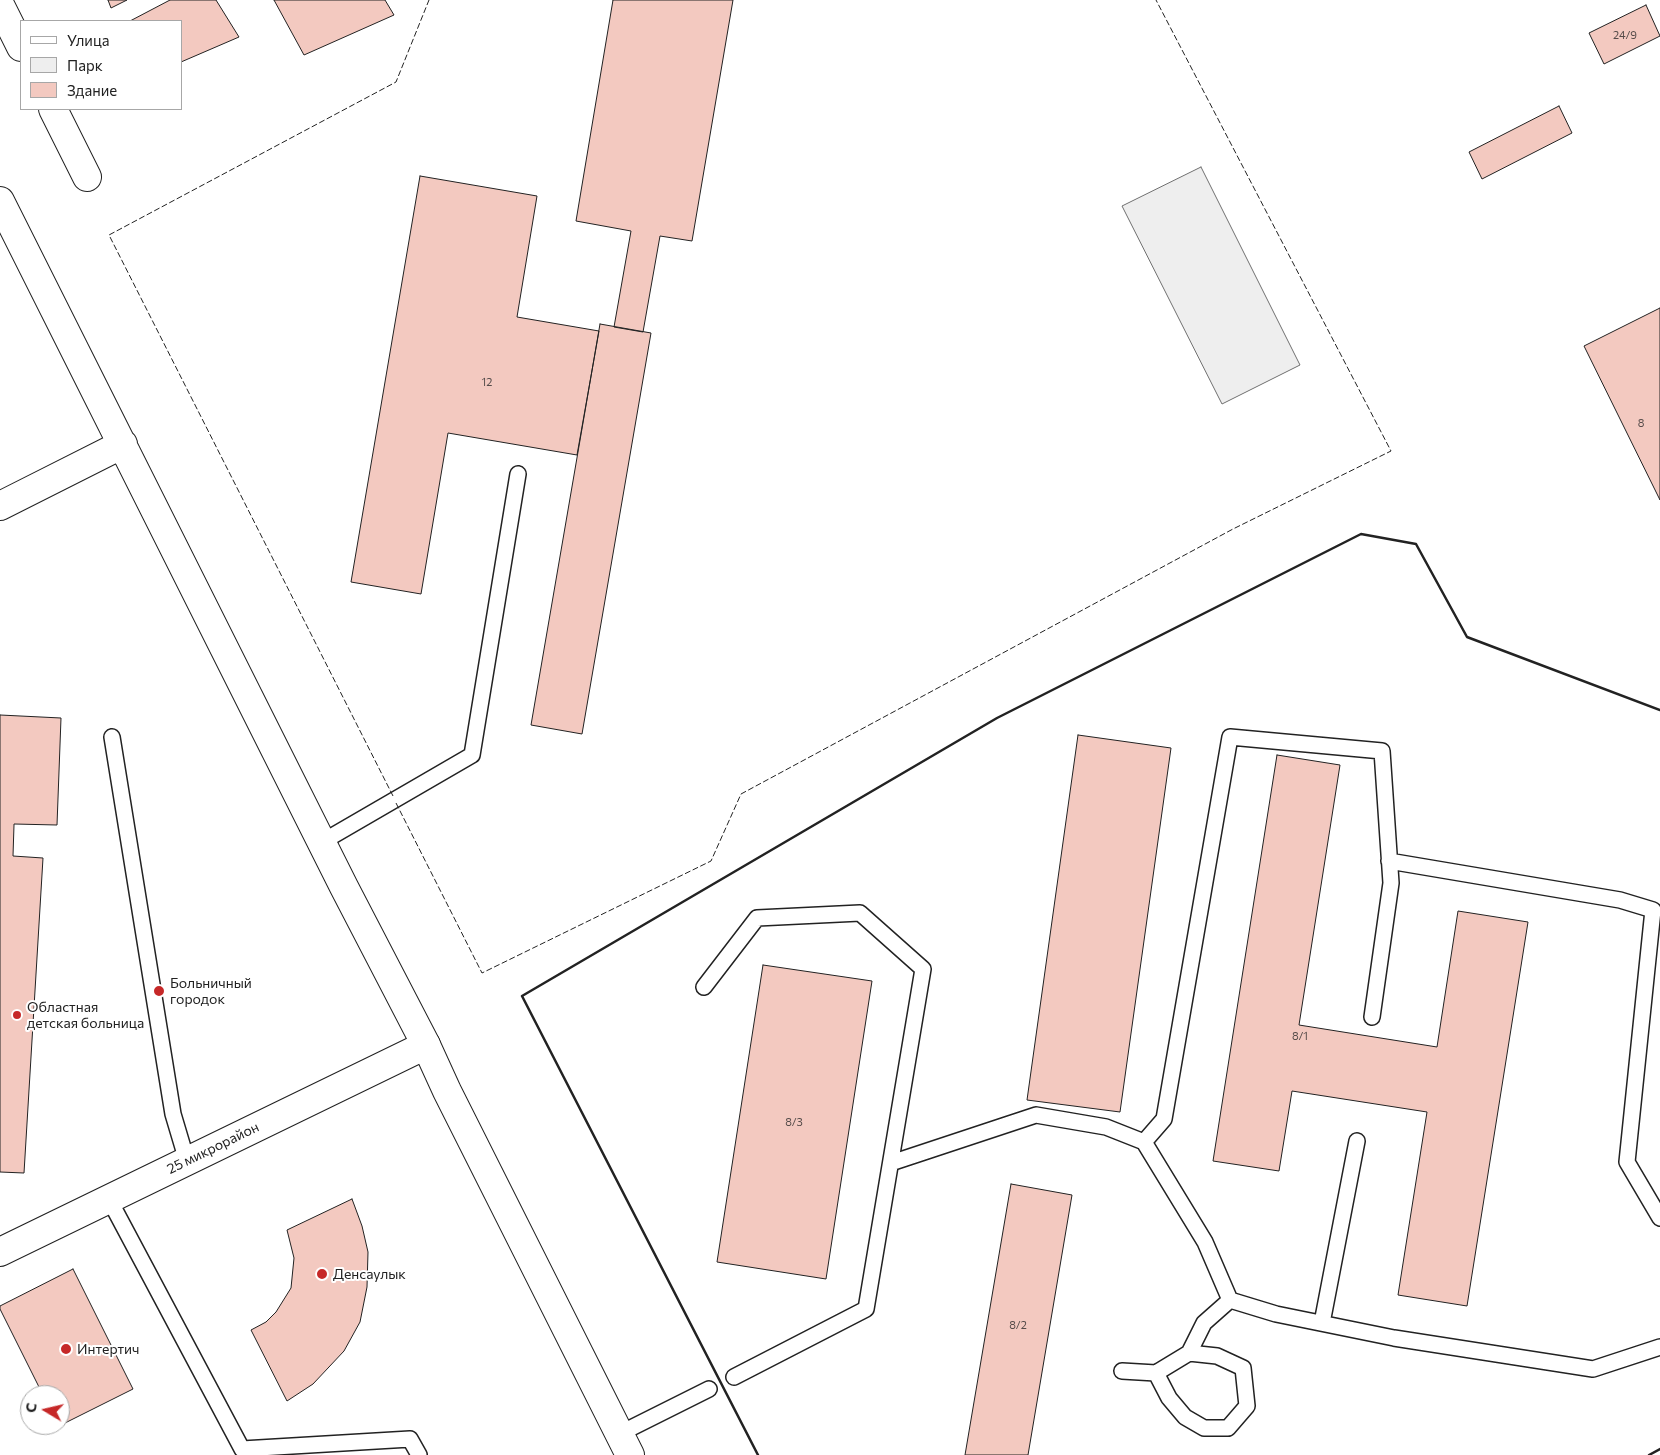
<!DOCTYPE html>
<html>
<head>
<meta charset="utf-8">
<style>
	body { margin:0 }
	#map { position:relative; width:1660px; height:1455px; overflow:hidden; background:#fff; font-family:Commissioner,sans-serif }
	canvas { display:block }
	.legend { position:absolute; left:20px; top:20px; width:162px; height:90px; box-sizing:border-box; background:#fff; border:1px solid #a7a7a7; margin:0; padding:6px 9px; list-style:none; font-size:15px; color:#222 }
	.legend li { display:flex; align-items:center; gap:10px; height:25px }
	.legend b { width:25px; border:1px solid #a7a7a7 }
	.north { position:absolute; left:20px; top:1385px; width:50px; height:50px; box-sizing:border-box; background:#fff; border:1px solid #a7a7a7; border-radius:50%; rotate:279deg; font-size:14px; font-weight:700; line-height:20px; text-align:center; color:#222 }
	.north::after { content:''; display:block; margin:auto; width:18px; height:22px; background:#c62828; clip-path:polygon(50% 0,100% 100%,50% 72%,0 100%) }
</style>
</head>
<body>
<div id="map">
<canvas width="1660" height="1455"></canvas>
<ul class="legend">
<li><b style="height:6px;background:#fff"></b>Улица</li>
<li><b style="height:14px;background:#eee"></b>Парк</li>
<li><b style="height:14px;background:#f3c9c0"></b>Здание</li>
</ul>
<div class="north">С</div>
</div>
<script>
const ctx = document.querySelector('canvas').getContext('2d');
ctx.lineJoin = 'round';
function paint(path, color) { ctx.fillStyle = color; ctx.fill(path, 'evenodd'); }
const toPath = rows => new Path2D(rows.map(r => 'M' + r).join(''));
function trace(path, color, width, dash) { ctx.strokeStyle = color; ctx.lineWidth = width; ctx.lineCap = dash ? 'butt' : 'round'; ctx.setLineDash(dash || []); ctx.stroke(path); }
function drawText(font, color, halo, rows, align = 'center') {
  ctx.font = font + ' Commissioner,sans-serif'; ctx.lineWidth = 4; ctx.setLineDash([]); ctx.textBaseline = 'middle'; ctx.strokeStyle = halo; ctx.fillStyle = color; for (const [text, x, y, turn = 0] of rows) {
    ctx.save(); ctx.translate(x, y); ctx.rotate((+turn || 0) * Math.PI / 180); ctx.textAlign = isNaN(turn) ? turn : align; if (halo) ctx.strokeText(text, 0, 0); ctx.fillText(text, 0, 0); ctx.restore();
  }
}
const green = toPath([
	[1201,167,1300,365,1222,404,1122,206,1201,167]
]);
const building = toPath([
	[108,0,127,0,111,8,108,0],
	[170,0,216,0,239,37,181,62,181,21,130,21,170,0],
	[274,0,385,0,394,15,304,55,274,0],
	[613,0,733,0,692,241,660,236,643,332,614,327,631,231,576,221,613,0],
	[1646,5,1660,36,1604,64,1589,33,1646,5],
	[1559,106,1572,133,1482,179,1469,152,1559,106],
	[420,176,537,196,517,317,599,331,577,455,448,433,421,594,351,582,420,176],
	[1660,308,1660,500,1584,346,1660,308],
	[600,324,651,333,582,734,531,725,600,324],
	[0,715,61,718,57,825,14,824,14,825,13,856,43,858,24,1173,0,1172,0,715],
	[1078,735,1171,748,1120,1112,1027,1100,1078,735],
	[1277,755,1340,765,1299,1025,1437,1047,1458,911,1528,922,1467,1306,1398,1295,1427,1112,1292,1091,1279,1171,1213,1161,1277,755],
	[763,965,872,981,826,1279,717,1262,763,965],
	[1011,1184,1072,1195,1028,1455,965,1455,1011,1184],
	[352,1199,362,1226,368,1252,367,1287,360,1322,344,1351,313,1384,287,1401,251,1330,266,1322,276,1312,291,1288,294,1258,287,1230,352,1199],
	[73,1269,133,1389,59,1426,60,1425,60,1395,43,1395,0,1309,0,1306,73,1269]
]);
const lane = toPath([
	[112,737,173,1114,187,1161],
	[322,842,472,755,518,474],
	[1389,861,1620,900,1653,910,1627,1162,1660,1218],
	[704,987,757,918,860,913,923,969,866,1309,734,1377],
	[1144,1142,1164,1119,1230,737,1382,751,1391,883,1372,1017],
	[891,1163,1036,1115,1106,1127,1144,1142,1205,1242,1230,1300,1204,1323,1189,1353],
	[109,1199,242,1449,410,1439,419,1455],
	[1230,1300,1276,1314,1394,1338,1593,1369,1660,1347],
	[1322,1323,1357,1141],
	[1122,1371,1156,1373,1169,1398,1185,1417,1204,1428,1228,1428,1247,1406,1243,1368,1217,1356,1189,1353,1156,1373],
	[619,1434,709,1389]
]);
const street = toPath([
	[0,5,21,47],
	[53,109,87,177],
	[0,1252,426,1045]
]);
const secondary = toPath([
	[0,201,344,887,426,1045,447,1091,630,1455],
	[0,506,123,444]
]);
const fence = toPath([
	[393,796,109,235,396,82,429,0],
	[396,803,482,973,711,861,741,794,1233,529,1391,451,1156,0]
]);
const wall = toPath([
	[758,1455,522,996,997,718,1361,534,1416,544,1467,637,1660,710],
	[1649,1455,1660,1449]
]);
const markers = [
	[159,991,6,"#c62828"],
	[17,1015,5,"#c62828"],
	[322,1274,6,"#c62828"],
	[66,1349,6,"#c62828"]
];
const numberNames = [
	["24/9",1625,35],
	["12",487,382],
	["8",1641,423],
	["8/1",1300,1036],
	["8/3",794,1122],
	["8/2",1018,1325]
];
const poiNames = [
	["Больничный",170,983],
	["городок",170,999],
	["Областная",27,1007],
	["детская больница",27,1023],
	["Денсаулык",333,1274],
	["Интертич",77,1349]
];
const streetNames = [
	["25 микрорайон",213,1148,-26]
];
paint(green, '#eee');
trace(green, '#6f6f6f', 1);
paint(building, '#f3c9c0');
trace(building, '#222', 1);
trace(lane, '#222', 18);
trace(street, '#222', 30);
trace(secondary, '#222', 30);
trace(lane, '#fff', 15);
trace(street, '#fff', 28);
trace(secondary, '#fff', 28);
trace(fence, '#222', 1, [6, 2.5]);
trace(wall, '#222', 2.5);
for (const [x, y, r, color] of markers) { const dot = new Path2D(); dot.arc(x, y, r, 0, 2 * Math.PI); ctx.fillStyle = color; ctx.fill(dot); trace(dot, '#fff', 2); }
drawText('11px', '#564c4a', null, numberNames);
drawText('14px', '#222', '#fff', poiNames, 'left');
drawText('14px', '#222', '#fff', streetNames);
</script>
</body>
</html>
